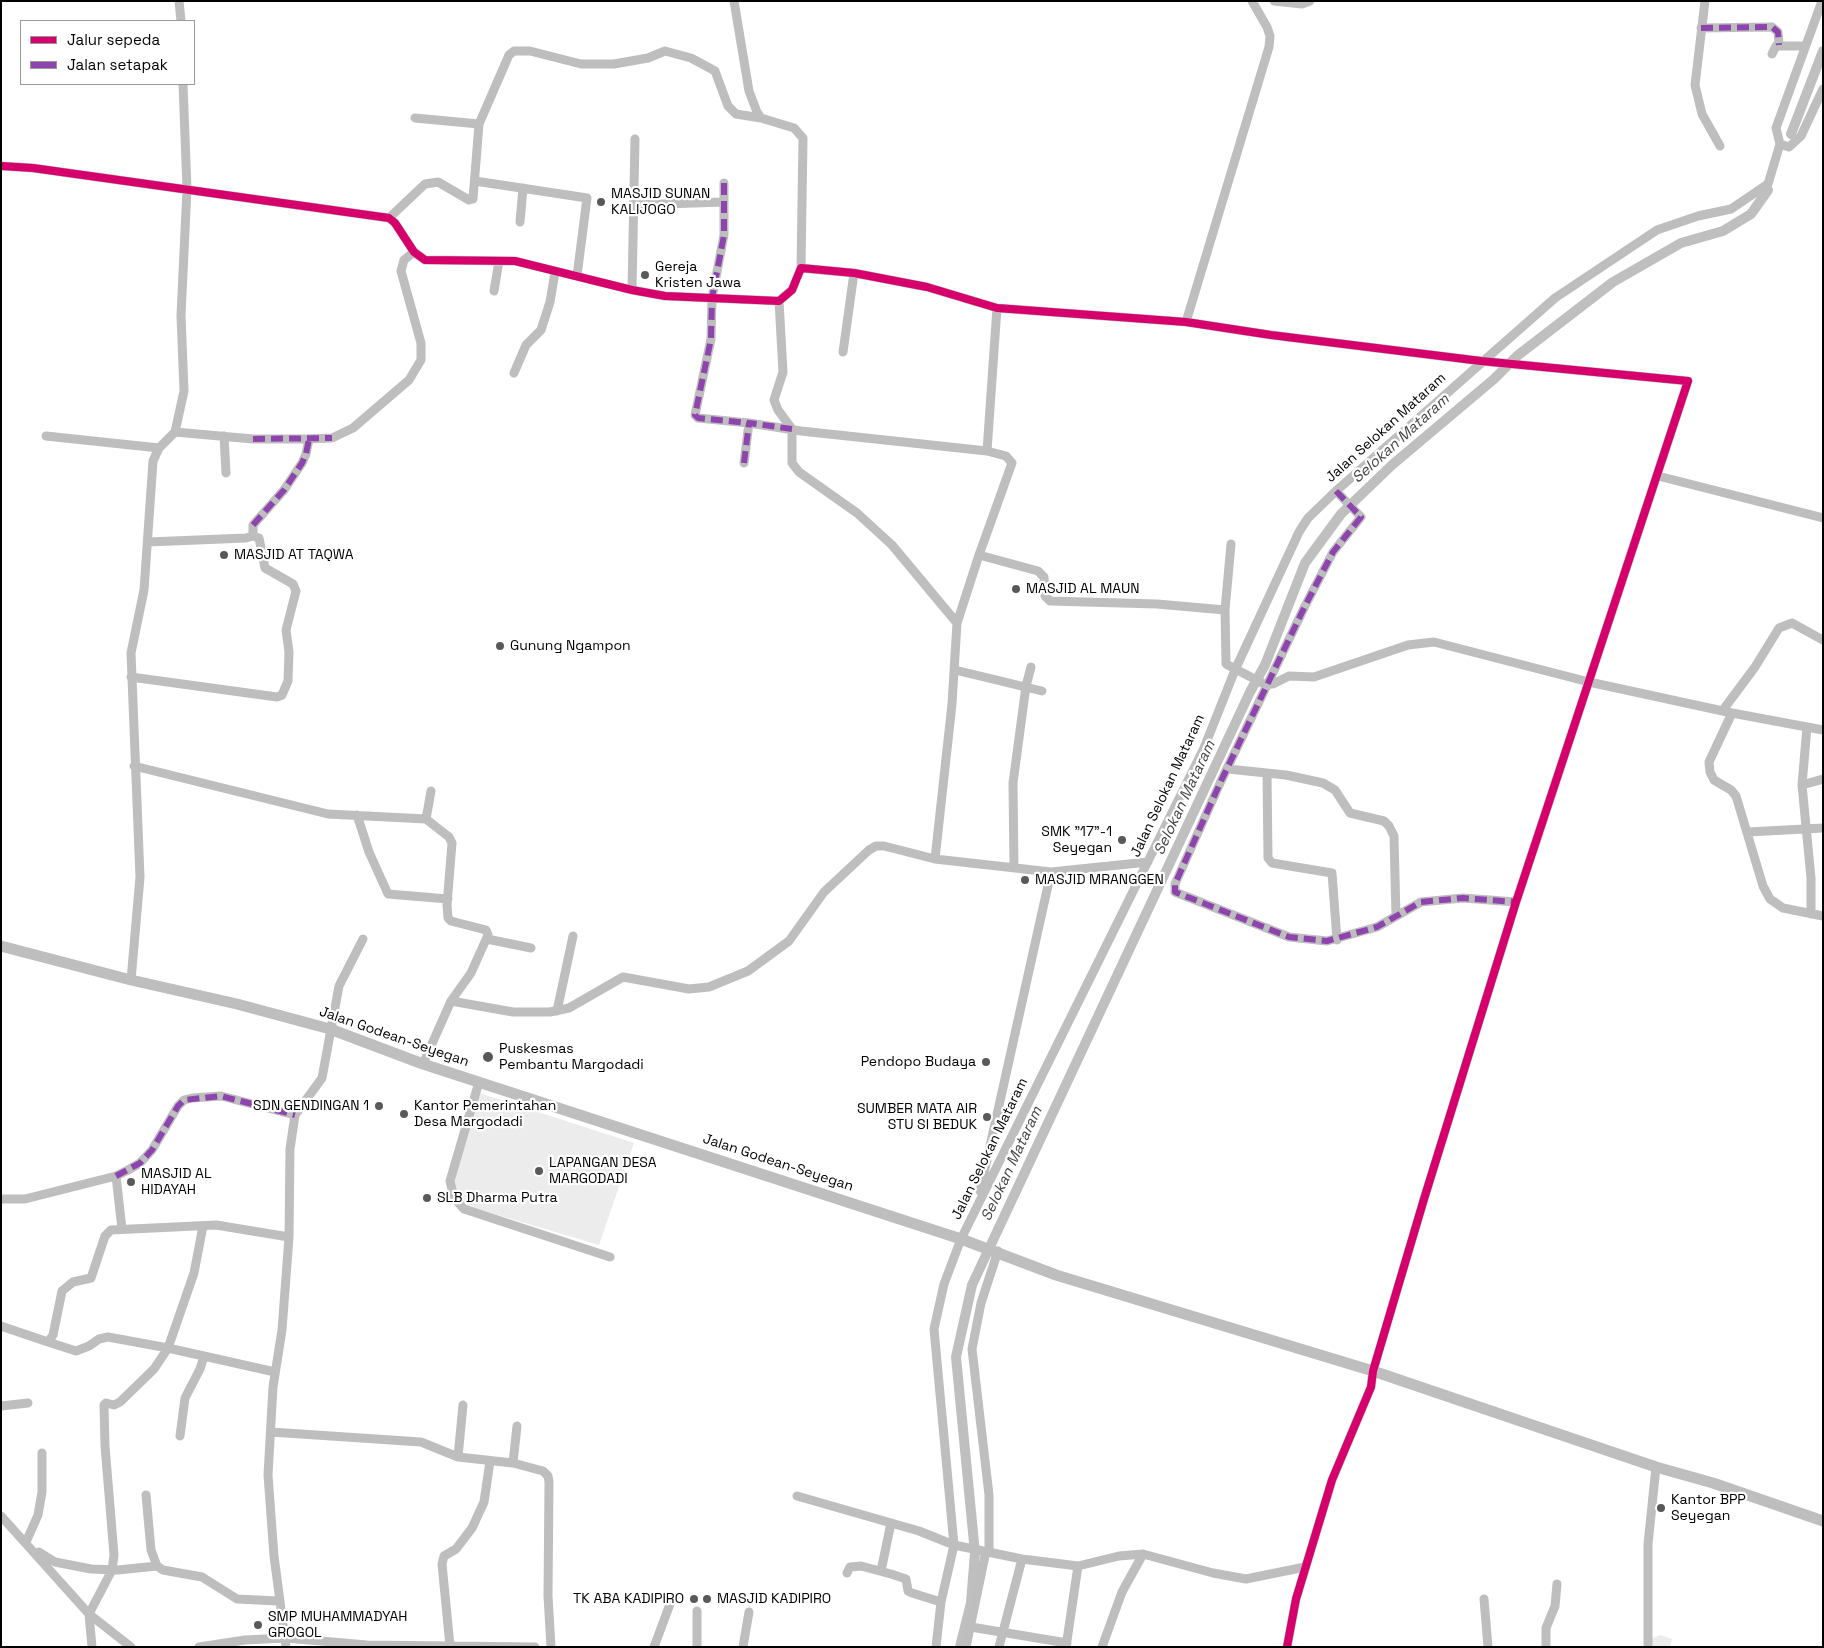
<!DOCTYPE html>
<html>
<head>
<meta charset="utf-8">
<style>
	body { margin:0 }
	#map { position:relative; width:1824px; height:1648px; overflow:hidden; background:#fff; font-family:"Space Grotesk",sans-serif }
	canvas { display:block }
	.frame { position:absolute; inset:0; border:2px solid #000; pointer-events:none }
	.legend { position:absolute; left:20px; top:20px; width:175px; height:65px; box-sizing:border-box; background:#fff; border:1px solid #999; margin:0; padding:6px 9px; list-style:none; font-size:15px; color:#000 }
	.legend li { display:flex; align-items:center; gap:10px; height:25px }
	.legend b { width:25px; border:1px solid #999 }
</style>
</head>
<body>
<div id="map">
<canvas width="1824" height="1648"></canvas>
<div class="frame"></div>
<ul class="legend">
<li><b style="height:6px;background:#d6006c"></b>Jalur sepeda</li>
<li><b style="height:6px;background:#8e44ad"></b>Jalan setapak</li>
</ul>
</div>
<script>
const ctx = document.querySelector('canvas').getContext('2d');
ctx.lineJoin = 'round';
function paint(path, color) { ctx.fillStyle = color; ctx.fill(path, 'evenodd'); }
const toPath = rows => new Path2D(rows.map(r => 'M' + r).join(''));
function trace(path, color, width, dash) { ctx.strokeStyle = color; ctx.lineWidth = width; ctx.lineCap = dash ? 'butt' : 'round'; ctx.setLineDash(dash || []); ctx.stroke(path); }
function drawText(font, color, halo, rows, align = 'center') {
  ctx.font = font + ' "Space Grotesk",sans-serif'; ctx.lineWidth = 4.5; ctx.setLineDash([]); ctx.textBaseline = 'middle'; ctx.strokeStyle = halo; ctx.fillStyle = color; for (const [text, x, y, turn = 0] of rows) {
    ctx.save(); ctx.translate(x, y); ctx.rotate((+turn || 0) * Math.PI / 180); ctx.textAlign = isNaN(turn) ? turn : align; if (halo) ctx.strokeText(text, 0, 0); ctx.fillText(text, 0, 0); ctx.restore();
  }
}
const green = toPath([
	[476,1092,634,1143,599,1245,444,1199],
	[1660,1635,1672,1639,1670,1647,1651,1647,1651,1639]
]);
const canal = toPath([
	[1791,134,1823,51],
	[960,1647,971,1603,975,1553,956,1357,972,1285,1250,692,1265,665,1305,563,1341,514,1392,465,1494,379,1517,356,1613,282,1681,243,1723,231,1751,214,1768,190]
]);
const minor = toPath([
	[179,1,181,21],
	[734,1,749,91,757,112,761,118,794,128,803,138,801,268],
	[1274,1,1302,4,1310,1],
	[1705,1,1695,85,1702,114,1720,146],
	[1701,28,1772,27,1778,32,1779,45],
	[1772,54,1776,46,1804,46],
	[415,118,479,124],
	[1780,144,1789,147,1801,136,1823,89],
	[1,166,33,168,389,218,395,223,414,252,425,260,515,261,632,290,665,296,779,301,792,290,801,268,854,273,927,287,997,308,1186,322,1271,335,1481,361,1688,381,1516,902,1424,1199,1373,1371,1371,1387,1332,1480,1296,1599,1287,1647],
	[475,181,587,198,577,276],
	[724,183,724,235,712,298,711,339,695,415,698,418,749,423],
	[634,205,724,202],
	[389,218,425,184,438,182,469,200,473,199,479,124,509,55,514,51,530,51,581,64,614,64,648,58,665,51,691,58,715,71,728,106,736,114,761,118],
	[520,222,523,188],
	[632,290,635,139],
	[494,291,499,261],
	[779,301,783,372,774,400,778,410,792,429,792,463,799,472,857,513,892,545,957,623],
	[1186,322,1269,47,1270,36,1267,27,1252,1],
	[843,352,854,273],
	[514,373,526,345,541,330,550,302,555,272],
	[175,432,253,439,306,439,332,438,353,428,409,380,421,360,421,343,401,271,404,260,414,252],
	[46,436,159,448],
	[224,436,226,473],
	[744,463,749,423,801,431,987,451],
	[1658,476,1823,518],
	[1336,491,1361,517,1333,552,1305,606,1221,781,1175,884,1175,892,1289,937,1327,941,1377,927,1421,902,1463,898,1516,902],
	[253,536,253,525,284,490,302,463,306,454,309,439],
	[979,555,1012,463,1006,456,987,451,997,308],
	[1225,610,1231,544],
	[955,670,1042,691],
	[131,677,277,697,282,695,288,681,289,652,286,630,296,591,293,584,265,568,259,538,253,536,246,538,148,542],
	[1723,710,1755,667,1779,628,1792,623,1823,640],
	[1732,713,1709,762,1710,772,1714,780,1731,790,1736,796,1763,886,1770,899,1783,908,1823,916],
	[134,766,328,814,426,819,449,837,452,843,447,905,448,918,451,921,486,930,488,935,471,973,451,1001,423,1064],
	[1228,769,1286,775,1323,783,1335,790,1350,813,1384,821,1389,826,1394,836,1396,916],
	[1267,773,1268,858,1272,863,1332,873,1337,940],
	[1802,785,1807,727],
	[357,815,369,852,388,894,448,899],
	[426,819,431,791],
	[1748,832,1823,828],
	[1148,862,1051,872,935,859,952,704,957,623,979,555,1038,571,1044,577,1045,596,1050,601,1157,604,1225,610,1226,664,1264,684,1273,684,1289,676,1314,677,1408,645,1434,642,1589,682,1732,713,1823,730],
	[1014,868,1013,783,1026,686,1031,667],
	[1811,914,1811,878,1802,785,1823,779],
	[487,939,531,948],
	[131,980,140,877,131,653,144,590,153,461,159,448,175,432,184,391,181,315,187,189,183,84],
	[451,1001,513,1012,550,1012,569,1008,623,977,689,989,709,987,748,971,789,941,824,892,869,850,876,846,884,846,935,859],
	[557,1011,573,936],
	[479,1082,450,1181,454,1198,464,1209,610,1257],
	[116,1176,122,1229],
	[980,1191,1051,872],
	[1,1199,25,1199,116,1176,128,1170,140,1163,152,1150,178,1106,184,1100,192,1098,221,1096,295,1115],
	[1,1326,48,1342,53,1335,62,1291,73,1282,91,1278,105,1236,111,1230,216,1225,289,1237],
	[48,1342,76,1351,89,1346,99,1339,108,1337,168,1348,275,1372],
	[463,1405,458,1457,513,1463,543,1471,548,1476,549,1482,548,1596,551,1647],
	[1,1406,28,1403],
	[271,1432,421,1442,458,1457],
	[180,1436,185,1398,200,1369,204,1356],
	[513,1463,517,1426],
	[146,1495,151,1550,157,1566,163,1570,202,1577,237,1599,278,1601],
	[797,1496,919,1531,954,1545,1022,1559,1078,1566,1119,1556,1143,1554,1213,1573,1246,1579,1305,1567],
	[1,1516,89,1614,131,1647],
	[26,1542,38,1515,42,1492,42,1453],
	[39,1552,55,1562,91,1569,118,1570,157,1566],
	[989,1552,989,1495,972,1349,981,1303,998,1251],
	[881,1571,891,1523],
	[847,1573,850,1567,861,1566,891,1574,906,1579,908,1591,912,1593,941,1602],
	[1484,1599,1488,1647],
	[697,1611,697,1647],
	[971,1627,1067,1643],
	[450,1646,442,1564,444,1556,456,1549,472,1528,484,1502,490,1461],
	[92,1647,89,1614,112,1570,114,1555,105,1446,104,1405,106,1403,114,1405,120,1402,154,1369,168,1348,194,1273,203,1226],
	[199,1647,245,1640,286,1638,367,1645,535,1647],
	[286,1647,274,1556,268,1475,273,1387,282,1330,289,1237,290,1149,295,1115,322,1078,339,986,363,939],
	[654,1647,670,1604],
	[743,1647,749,1612],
	[936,1647,941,1602,954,1545,934,1329,944,1284,961,1239,1204,748,1235,670,1299,532,1308,518,1336,491,1555,298,1657,230,1698,216,1731,209,1768,184,1780,144,1776,128,1822,1],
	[966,1647,986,1551],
	[999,1647,1022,1559],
	[1066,1647,1078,1566],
	[1102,1647,1122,1592,1143,1554],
	[1546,1647,1546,1628,1555,1606,1557,1584],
	[1648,1647,1648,1544,1656,1467]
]);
const major = toPath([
	[1,946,131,980,237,1004,330,1029,423,1064,961,1239,1056,1275,1373,1371,1656,1467,1713,1483,1823,1521]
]);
const quiet = toPath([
	[1701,28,1772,27,1778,32,1779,45],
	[724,183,724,235,712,298,711,339,695,415,698,418,749,423],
	[253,439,332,438],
	[744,463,749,423,792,429],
	[1336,491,1361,517,1333,552,1305,606,1221,781,1175,884,1175,892,1289,937,1327,941,1377,927,1421,902,1463,898,1516,902],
	[253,525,284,490,302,463,306,454,309,439],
	[116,1176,140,1163,152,1150,178,1106,184,1100,221,1096,295,1115]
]);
const cycleway = toPath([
	[1,166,33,168,389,218,395,223,414,252,425,260,515,261,632,290,665,296,779,301,792,290,801,268,854,273,927,287,997,308,1186,322,1271,335,1481,361,1688,381,1516,902,1424,1199,1373,1371,1371,1387,1332,1480,1296,1599,1287,1647]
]);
const markers = [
	[601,202,5,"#595959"],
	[645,275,5,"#595959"],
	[224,555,5,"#595959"],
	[1016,589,5,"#595959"],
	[500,646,5,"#595959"],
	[1122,840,5,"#595959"],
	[1025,880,5,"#595959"],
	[488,1057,6,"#595959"],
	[986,1062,5,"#595959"],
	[379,1106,5,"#595959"],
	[404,1114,5,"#595959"],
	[987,1117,5,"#595959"],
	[539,1171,5,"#595959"],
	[131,1182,5,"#595959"],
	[427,1198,5,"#595959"],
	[1661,1508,5,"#595959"],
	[694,1599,5,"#595959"],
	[707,1599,5,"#595959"],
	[258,1625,5,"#595959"]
];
const poiNames = [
	["MASJID SUNAN",611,194],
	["KALIJOGO",611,210],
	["Gereja",655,267],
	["Kristen Jawa",655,283],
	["MASJID AT TAQWA",234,555],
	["MASJID AL MAUN",1026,589],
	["Gunung Ngampon",510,646],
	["SMK \"17\"-1",1112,832,"right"],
	["Seyegan",1112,848,"right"],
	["MASJID MRANGGEN",1035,880],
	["Puskesmas",499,1049],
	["Pembantu Margodadi",499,1065],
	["Pendopo Budaya",976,1062,"right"],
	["SDN GENDINGAN 1",369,1106,"right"],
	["Kantor Pemerintahan",414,1106],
	["Desa Margodadi",414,1122],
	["SUMBER MATA AIR",977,1109,"right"],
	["STU SI BEDUK",977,1125,"right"],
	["LAPANGAN DESA",549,1163],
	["MARGODADI",549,1179],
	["MASJID AL",141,1174],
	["HIDAYAH",141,1190],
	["SLB Dharma Putra",437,1198],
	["Kantor BPP",1671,1500],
	["Seyegan",1671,1516],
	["TK ABA KADIPIRO",684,1599,"right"],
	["MASJID KADIPIRO",717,1599],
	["SMP MUHAMMADYAH",268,1617],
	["GROGOL",268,1633]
];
const streetNames = [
	["Jalan Selokan Mataram",1386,428,-42],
	["Jalan Selokan Mataram",1168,786,-65],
	["Jalan Godean-Seyegan",394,1037,19],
	["Jalan Selokan Mataram",990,1149,-64],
	["Jalan Godean-Seyegan",778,1163,18]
];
const waterNames = [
	["Selokan Mataram",1401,439,-42],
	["Selokan Mataram",1185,798,-65],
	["Selokan Mataram",1012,1164,-65]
];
paint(green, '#ececec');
trace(canal, '#bfbfbf', 10);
trace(minor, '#bebebe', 9);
trace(major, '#bebebe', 11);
trace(quiet, '#8e44ad', 6, [12, 6]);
trace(cycleway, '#d6006c', 8);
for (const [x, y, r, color] of markers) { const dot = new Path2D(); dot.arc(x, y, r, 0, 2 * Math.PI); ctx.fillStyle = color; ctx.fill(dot); trace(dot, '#fff', 2); }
drawText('14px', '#000', '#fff', poiNames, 'left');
drawText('14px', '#000', '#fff', streetNames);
drawText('italic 15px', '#444', '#fff', waterNames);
</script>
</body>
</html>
